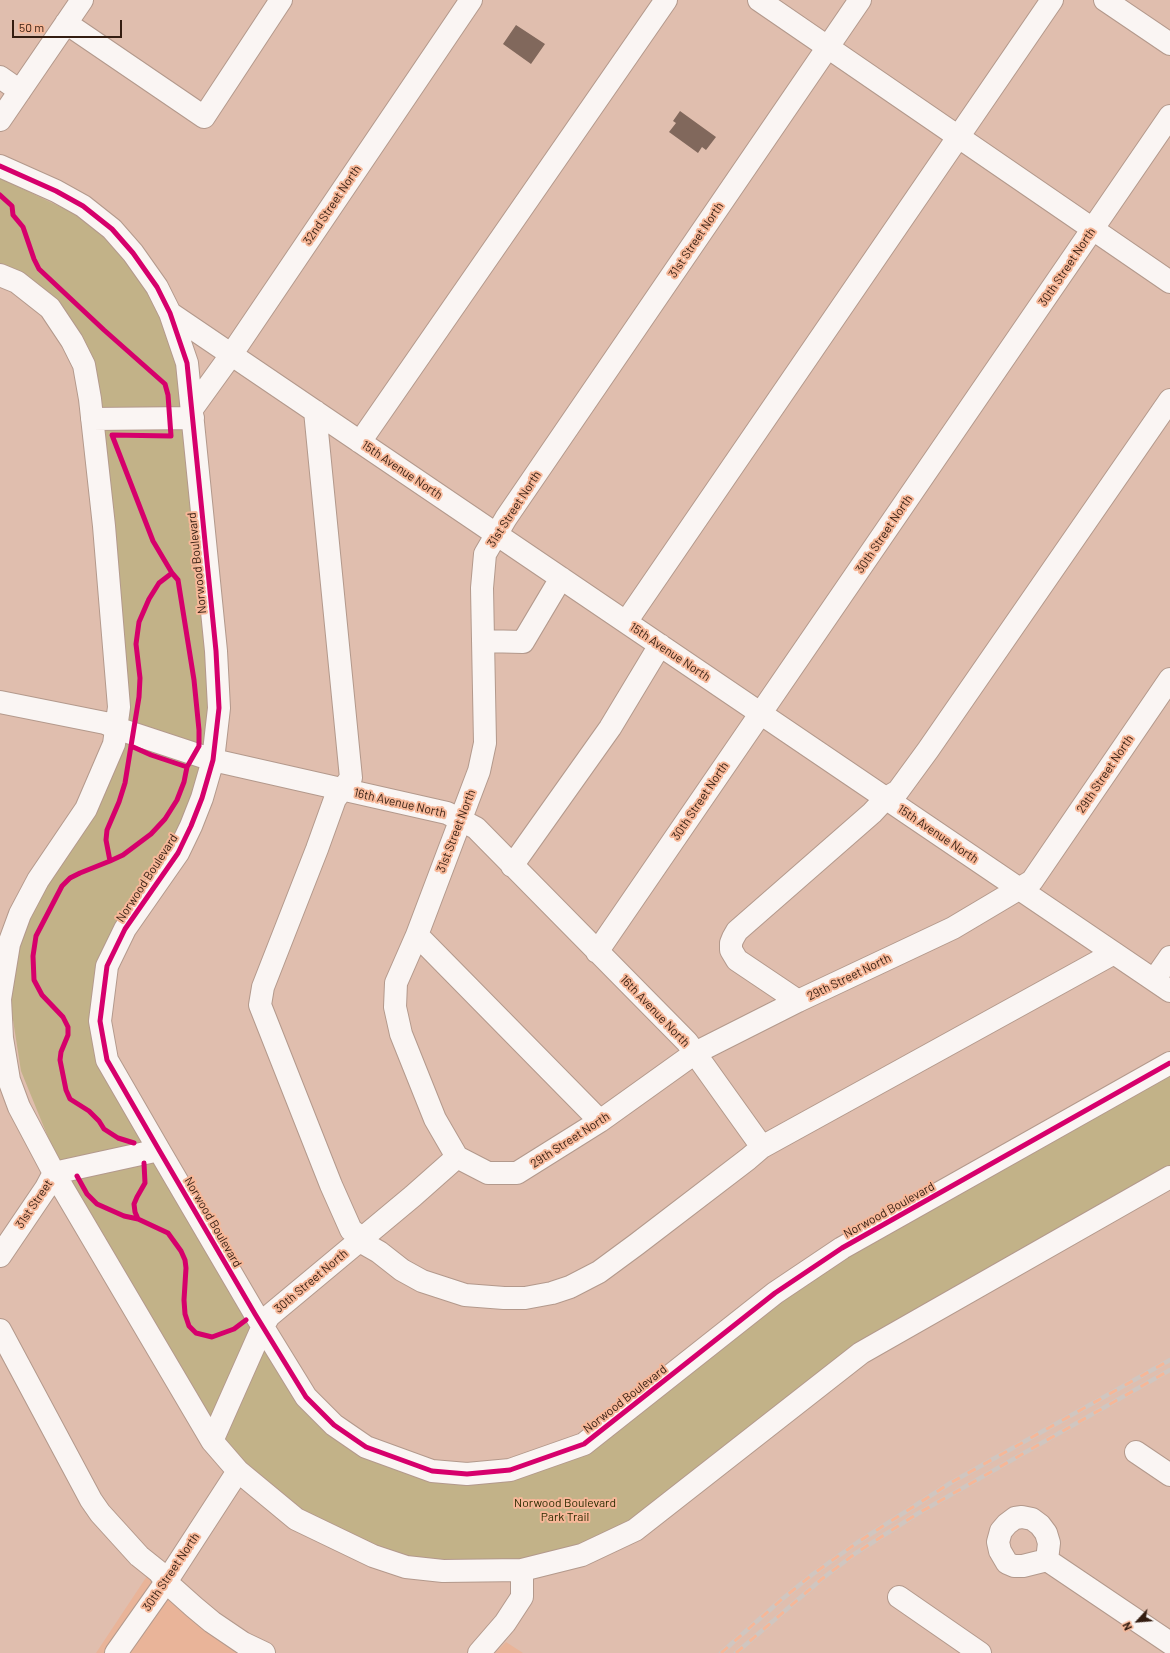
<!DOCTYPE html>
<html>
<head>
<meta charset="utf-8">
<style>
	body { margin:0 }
	#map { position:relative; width:1170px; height:1653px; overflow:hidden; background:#e0beae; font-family:Barlow,sans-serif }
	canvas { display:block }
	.north { position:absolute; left:1118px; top:1601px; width:40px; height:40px; -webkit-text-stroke:3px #f6b798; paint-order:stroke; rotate:244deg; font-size:11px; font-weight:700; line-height:16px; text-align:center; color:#341d11 }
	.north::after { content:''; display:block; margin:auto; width:14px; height:18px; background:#341d11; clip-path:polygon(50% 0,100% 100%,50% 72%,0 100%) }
	.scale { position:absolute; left:12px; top:20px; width:110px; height:18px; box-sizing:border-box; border:2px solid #341d11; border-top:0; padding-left:5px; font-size:12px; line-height:14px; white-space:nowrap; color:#341d11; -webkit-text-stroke:3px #f6b798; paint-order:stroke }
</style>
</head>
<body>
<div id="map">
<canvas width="1170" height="1653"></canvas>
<div class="north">N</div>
<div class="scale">50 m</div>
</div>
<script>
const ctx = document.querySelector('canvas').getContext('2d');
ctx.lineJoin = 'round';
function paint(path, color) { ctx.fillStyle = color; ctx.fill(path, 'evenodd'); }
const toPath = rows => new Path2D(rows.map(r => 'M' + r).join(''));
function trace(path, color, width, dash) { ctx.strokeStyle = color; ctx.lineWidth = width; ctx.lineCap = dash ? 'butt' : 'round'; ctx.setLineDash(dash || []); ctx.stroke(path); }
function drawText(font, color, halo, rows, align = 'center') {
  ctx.font = font + ' Barlow,sans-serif'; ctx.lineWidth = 4; ctx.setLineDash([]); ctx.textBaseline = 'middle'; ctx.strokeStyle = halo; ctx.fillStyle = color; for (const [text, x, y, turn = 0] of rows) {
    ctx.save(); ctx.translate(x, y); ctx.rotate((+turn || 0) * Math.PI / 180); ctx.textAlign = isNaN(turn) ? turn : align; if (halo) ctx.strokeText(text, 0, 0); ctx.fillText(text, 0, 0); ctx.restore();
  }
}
const built = toPath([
	[147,1576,209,1634,245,1653,96,1653],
	[506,1642,523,1653,495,1653]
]);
const green = toPath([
	[0,178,90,221,148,284,180,364,211,701,203,764,168,856,114,935,95,1027,300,1402,431,1479,581,1453,849,1250,1170,1069,1170,1177,861,1353,582,1555,406,1567,296,1519,232,1450,211,1420,59,1164,21,1071,10,1001,16,946,128,723,90,357,53,304,0,281]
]);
const building = toPath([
	[516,25,545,44,531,64,503,44],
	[680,111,716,137,706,150,702,147,698,153,669,132,676,123,673,121]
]);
const minor = toPath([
	[759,0,1170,282],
	[1105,0,1170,44],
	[66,23,204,117,281,0],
	[0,77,20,91],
	[0,120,82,0],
	[0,166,56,191,83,206,112,229,133,253,157,287,170,313,187,363,216,651,219,708,213,760,202,798,191,826,178,853,125,929,107,966,100,1021,107,1060,159,1150,255,1314,306,1397,334,1425,366,1447,432,1471,467,1474,510,1470,584,1444,775,1293,842,1248,1170,1063],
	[0,275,17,282,50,308,72,341,84,365,90,399,104,526,119,707,114,744,86,809,38,880,20,914,9,944,0,999,2,1038,9,1080,19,1107,54,1173,212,1441,238,1471,296,1519,373,1556,406,1567,443,1571,522,1570,582,1555,635,1530,861,1353,1170,1177],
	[170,313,1170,991],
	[192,409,231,355,471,0],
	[315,411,351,778,335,799,317,849,263,987,260,1005,331,1185,351,1230,362,1238,365,1244,379,1252,402,1270,422,1281,465,1295,504,1298,525,1298,552,1293,570,1287,599,1272,637,1244,748,1159,762,1147,1114,953],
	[92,419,193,418],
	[360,442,666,0],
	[626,622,1052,0],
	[483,641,523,642,561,578],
	[0,702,105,723,116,728,213,760,447,813,476,828,687,1042,762,1147],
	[512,866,610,728,660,645],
	[417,935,600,1121],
	[597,952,1170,116],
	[1154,980,1170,957],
	[798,1001,737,960,731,950,731,943,733,938,737,931,872,813,886,798,898,791,928,750,1170,400],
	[457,1157,435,1119,401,1034,395,1007,396,983,417,935,479,771,485,743,482,588,485,554,506,518,860,0],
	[457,1157,488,1173,517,1173,600,1121,695,1053,798,1001,953,928,1032,881,1170,679],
	[0,1256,46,1188,54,1173,159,1150],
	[0,1330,91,1500,100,1513,139,1556,159,1572,166,1582,194,1607,212,1622,243,1643,264,1653],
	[212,1441,263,1326,269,1316,413,1196,457,1157],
	[1136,1452,1170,1475],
	[1047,1560,1049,1543,1046,1533,1040,1525,1032,1519,1022,1517,1015,1518,1007,1524,1001,1531,998,1542,1000,1551,1007,1563,1014,1566,1023,1566,1047,1560,1170,1643],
	[899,1597,980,1653],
	[116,1653,166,1582,238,1471],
	[479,1653,505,1623,522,1597,522,1570]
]);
const rail = toPath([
	[721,1653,781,1600,813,1574,858,1542,952,1482,1170,1360],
	[736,1653,823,1578,856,1553,917,1514,1170,1370]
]);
const cycleway = toPath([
	[0,166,56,191,83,206,112,229,133,253,157,287,170,313,187,363,216,651,219,708,213,760,202,798,191,826,178,853,125,929,107,966,100,1021,107,1060,159,1150,255,1314,306,1397,334,1425,366,1447,432,1471,467,1474,510,1470,584,1444,775,1293,842,1248,1170,1063],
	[0,195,12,206,13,215,23,227,34,259,39,269,104,330,165,384,168,395,171,436,112,435,153,541,172,573,159,583,149,599,139,622,136,644,140,678,139,697,131,746],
	[172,573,178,580,194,680,199,730,199,746,187,767],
	[110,861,106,840,107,830,119,802,125,783,131,746,151,755,187,767,184,782,177,800,165,819,151,834,123,855,110,861,80,873,70,878,62,886,36,936,33,956,34,980,42,995,63,1017,68,1027,68,1035,61,1052,60,1060,66,1090,70,1099,89,1111,99,1121,104,1129,118,1138,134,1143],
	[144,1163,145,1183,137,1197,134,1204,135,1212,138,1219,168,1233,181,1251,185,1260,186,1268,184,1300,185,1314,189,1326,196,1333,212,1337,234,1329,246,1320],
	[77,1176,87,1194,97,1204,124,1216,138,1219]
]);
const streetNames = [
	["32nd Street North",332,205,-56],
	["31st Street North",696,240,-56],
	["30th Street North",1067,267,-56],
	["15th Avenue North",402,470,34],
	["31st Street North",514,509,-57],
	["30th Street North",884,534,-56],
	["Norwood Boulevard",197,563,-96],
	["15th Avenue North",670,652,34],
	["29th Street North",1105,774,-56],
	["30th Street North",700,801,-56],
	["16th Avenue North",400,803,13],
	["31st Street North",456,831,-69],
	["15th Avenue North",938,834,34],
	["Norwood Boulevard",147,878,-57],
	["29th Street North",849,977,-26],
	["16th Avenue North",655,1011,46],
	["29th Street North",570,1140,-33],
	["31st Street",34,1204,-56],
	["Norwood Boulevard",889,1210,-29],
	["Norwood Boulevard",213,1222,60],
	["30th Street North",311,1281,-40],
	["Norwood Boulevard",625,1399,-38],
	["30th Street North",171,1572,-56]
];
const parkNames = [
	["Norwood Boulevard",565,1503],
	["Park Trail",565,1517]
];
paint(built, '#e9b499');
paint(green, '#c2b288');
paint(building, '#81685c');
trace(minor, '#b3998c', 24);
trace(minor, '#faf5f3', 22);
trace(rail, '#d0c6c0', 4.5);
trace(rail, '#f6b798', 3, [9]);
trace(cycleway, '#d6006c', 5);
drawText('12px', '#341d11', '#f6b798', streetNames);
drawText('12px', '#2c2b00', '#f6b798', parkNames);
</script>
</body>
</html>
